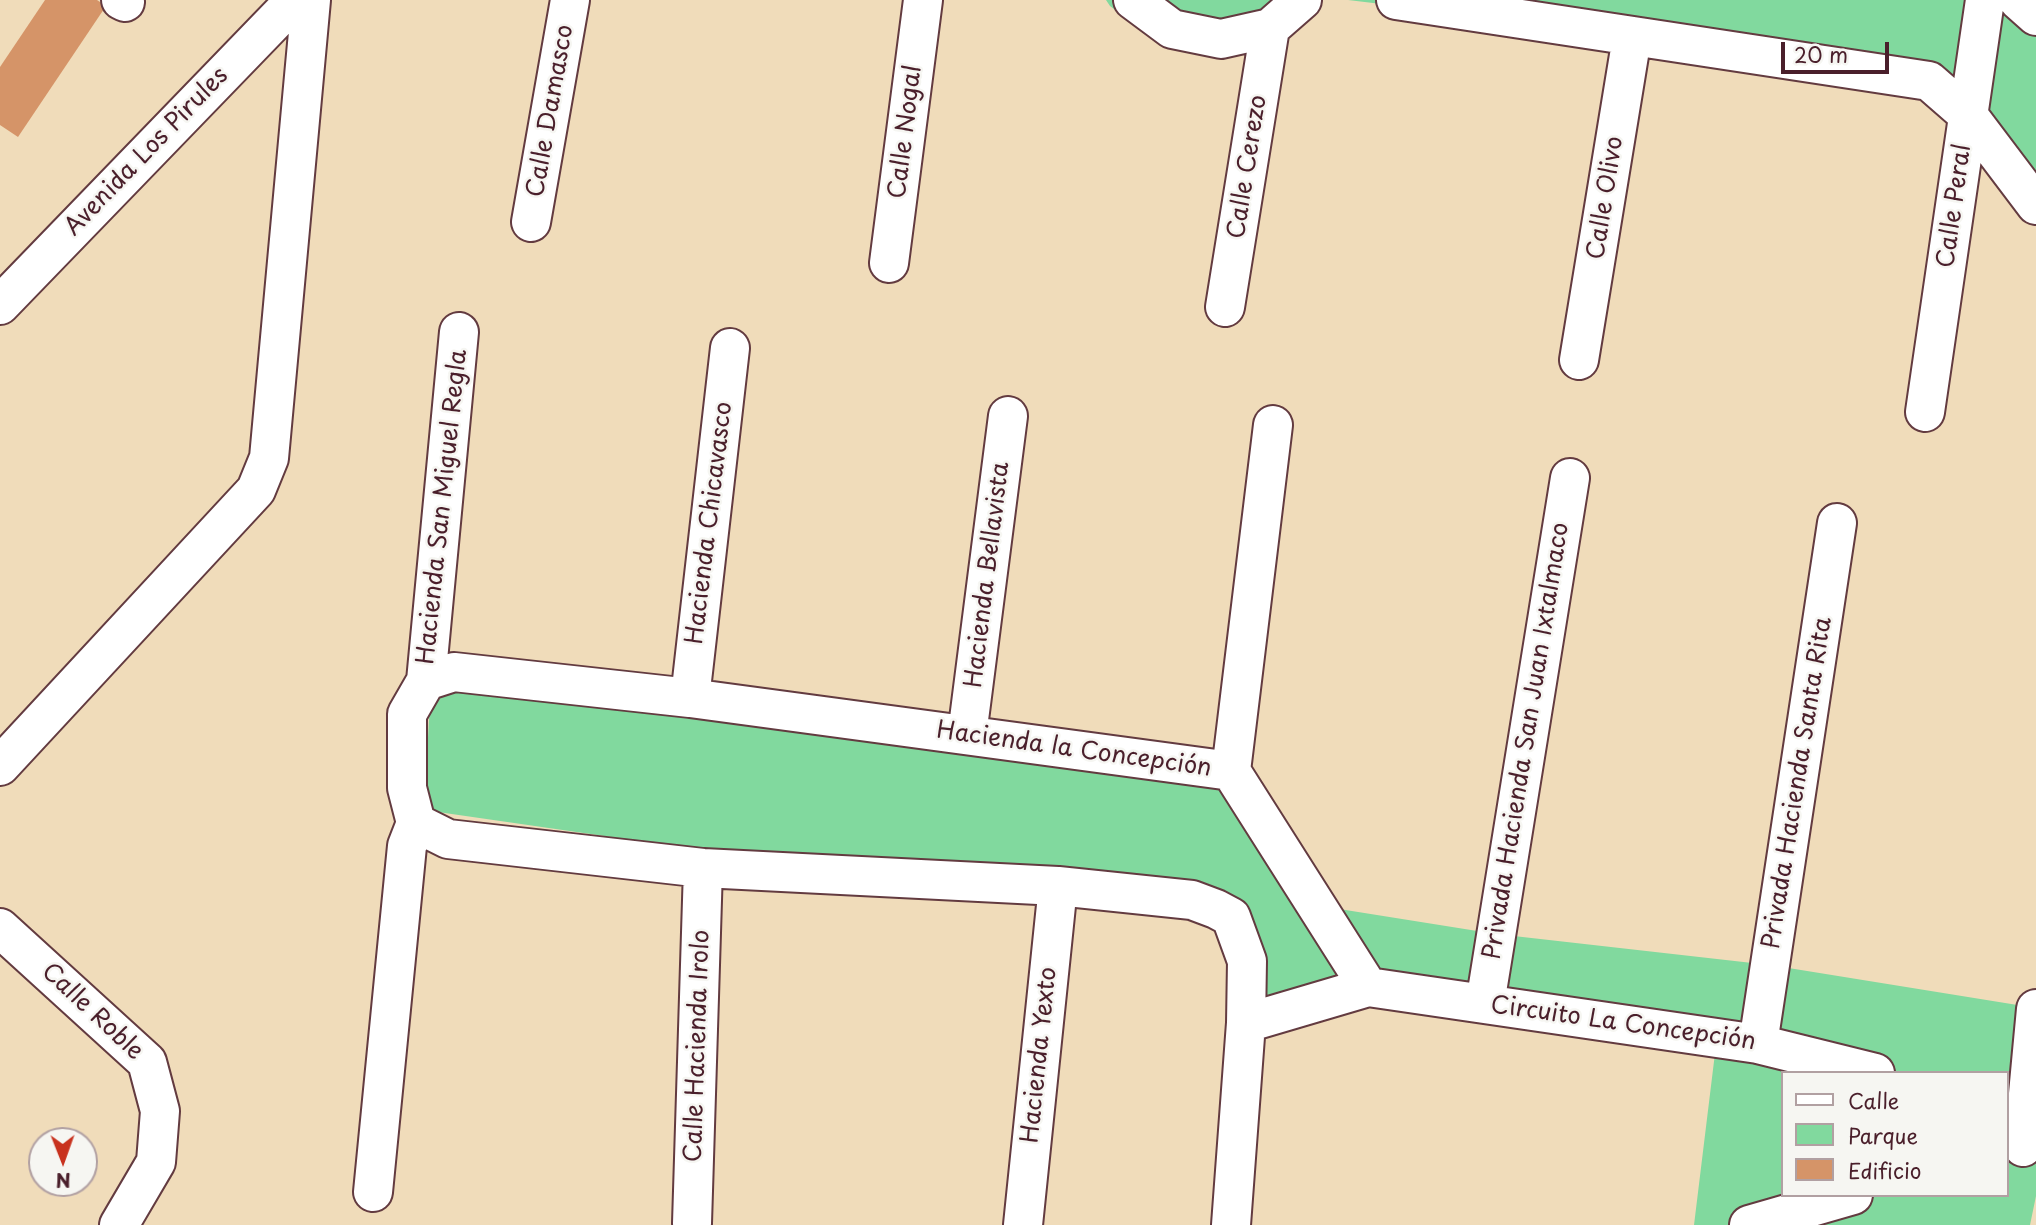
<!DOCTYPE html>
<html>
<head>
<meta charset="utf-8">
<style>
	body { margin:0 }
	#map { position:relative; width:2036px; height:1225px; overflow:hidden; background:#f0dcba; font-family:"Playpen Sans",sans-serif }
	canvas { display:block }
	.legend { position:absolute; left:1781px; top:1071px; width:228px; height:126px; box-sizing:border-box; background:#f6f6f2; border:2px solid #b1a0a2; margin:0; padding:9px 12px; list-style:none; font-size:21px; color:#4a1f2b }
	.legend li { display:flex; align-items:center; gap:14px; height:35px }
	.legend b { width:35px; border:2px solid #b1a0a2 }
	.north { position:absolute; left:28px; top:1127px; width:70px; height:70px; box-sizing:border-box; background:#f6f6f2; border:2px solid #b1a0a2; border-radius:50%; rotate:179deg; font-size:19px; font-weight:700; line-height:28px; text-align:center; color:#4a1f2b }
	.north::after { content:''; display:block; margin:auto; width:24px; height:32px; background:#c8321e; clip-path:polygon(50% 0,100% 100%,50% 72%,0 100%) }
	.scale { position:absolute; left:1781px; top:42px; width:108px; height:32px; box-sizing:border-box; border:4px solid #4a1f2b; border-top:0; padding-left:9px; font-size:21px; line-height:24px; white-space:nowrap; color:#4a1f2b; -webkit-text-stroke:5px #f6f6f2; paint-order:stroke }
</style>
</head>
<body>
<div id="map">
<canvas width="2036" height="1225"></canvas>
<ul class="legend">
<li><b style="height:9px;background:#fff"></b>Calle</li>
<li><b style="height:19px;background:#81d99e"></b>Parque</li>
<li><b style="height:19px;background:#d59468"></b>Edificio</li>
</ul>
<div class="north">N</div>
<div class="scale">20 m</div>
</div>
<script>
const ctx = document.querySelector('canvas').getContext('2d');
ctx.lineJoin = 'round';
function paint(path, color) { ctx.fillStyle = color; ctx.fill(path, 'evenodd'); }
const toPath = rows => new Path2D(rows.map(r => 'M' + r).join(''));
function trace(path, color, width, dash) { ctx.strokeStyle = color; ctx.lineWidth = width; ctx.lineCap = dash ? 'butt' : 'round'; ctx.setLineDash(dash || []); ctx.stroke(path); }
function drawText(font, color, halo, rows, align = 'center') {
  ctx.font = font + ' "Playpen Sans",sans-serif'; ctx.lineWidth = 5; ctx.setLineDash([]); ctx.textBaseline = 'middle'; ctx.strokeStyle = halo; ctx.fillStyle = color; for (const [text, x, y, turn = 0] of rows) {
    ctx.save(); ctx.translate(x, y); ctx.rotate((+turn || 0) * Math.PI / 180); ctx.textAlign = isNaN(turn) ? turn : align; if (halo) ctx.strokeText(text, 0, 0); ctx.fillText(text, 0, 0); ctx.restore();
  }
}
const green = toPath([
	[1106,0,1297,0,1254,37,1152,38,1110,6],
	[1348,0,2013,0,2036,22,2036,204,1944,81,1632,34],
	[431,683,1228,776,1308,904,1496,934,1770,965,2036,1008,2036,1099,2006,1097,2006,1073,1884,1073,1485,1002,1254,1001,1237,918,736,855,424,810],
	[1716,1045,1823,1073,1782,1073,1782,1195,1821,1195,1730,1222,1836,1195,2006,1195,2006,1152,2036,1150,2036,1196,2030,1225,1694,1225]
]);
const building = toPath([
	[45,0,97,0,106,6,18,137,0,125,0,67]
]);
const minor = toPath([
	[121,0,125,2],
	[1133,0,1172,29,1221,39,1270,28,1302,0],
	[1396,0,1929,81,1968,115,2036,205],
	[2018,0,2036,16],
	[531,222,570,0],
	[889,263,923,0],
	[0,305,295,0],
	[1225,307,1270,28],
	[1579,360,1632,37],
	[1925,412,1985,0],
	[426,681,459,332],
	[690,698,730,348],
	[967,735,1008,416],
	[0,766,256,490,269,458,311,0],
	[1231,771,1273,425],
	[416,823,407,788,407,714,426,681,454,672,690,698,1231,771,1368,987],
	[416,823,448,839,703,868,1058,886,1192,900,1216,909,1231,917,1247,961,1246,1023,1231,1225],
	[0,928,147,1062,160,1111,156,1162,119,1225],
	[1485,1004,1570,478],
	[1246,1023,1368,987,1758,1044,1875,1073],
	[1758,1044,1837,523],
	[2023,1147,2036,1009],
	[373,1192,407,846,416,823],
	[692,1223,703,868],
	[1023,1225,1058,886],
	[1749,1225,1853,1195]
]);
const streetNames = [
	["Calle Damasco",551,111,-80],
	["Calle Nogal",906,132,-83],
	["Avenida Los Pirules",147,152,-46],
	["Calle Cerezo",1248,167,-81],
	["Calle Olivo",1606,198,-81],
	["Calle Peral",1955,206,-82],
	["Hacienda San Miguel Regla",443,507,-84],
	["Hacienda Chicavasco",710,523,-83],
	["Hacienda Bellavista",988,575,-83],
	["Privada Hacienda San Juan Ixtalmaco",1527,741,-81],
	["Hacienda la Concepción",1074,750,8],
	["Privada Hacienda Santa Rita",1798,783,-81],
	["Calle Roble",92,1012,43],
	["Circuito La Concepción",1623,1024,8],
	["Calle Hacienda Irolo",698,1046,-88],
	["Hacienda Yexto",1040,1055,-84]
];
paint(green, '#81d99e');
paint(building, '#d59468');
trace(minor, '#633b40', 42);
trace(minor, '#fff', 38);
drawText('24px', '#4a1f2b', '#f6f6f2', streetNames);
</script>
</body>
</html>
